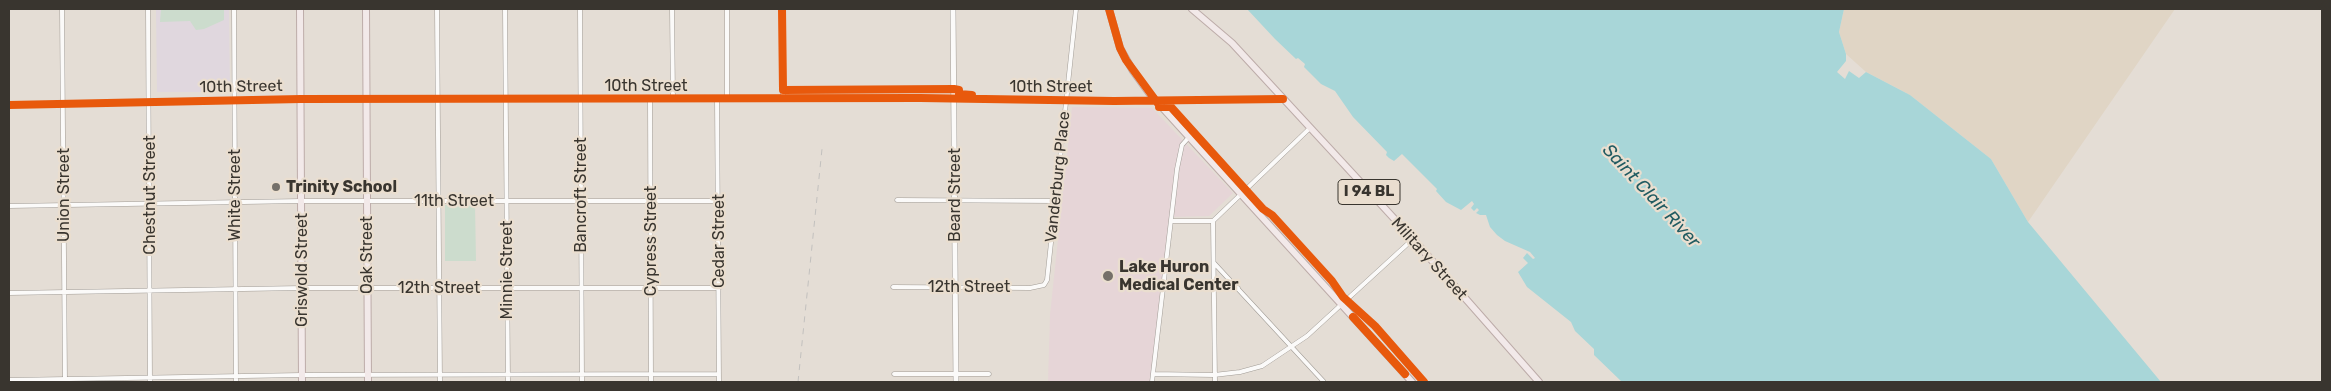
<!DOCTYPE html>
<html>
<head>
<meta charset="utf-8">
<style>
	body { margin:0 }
	#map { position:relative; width:2331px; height:391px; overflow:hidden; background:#e4ddd5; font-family:Rubik,sans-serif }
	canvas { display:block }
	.frame { position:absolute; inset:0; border:10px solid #39352f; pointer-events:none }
</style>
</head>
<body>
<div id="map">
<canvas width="2331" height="391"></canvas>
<div class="frame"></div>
</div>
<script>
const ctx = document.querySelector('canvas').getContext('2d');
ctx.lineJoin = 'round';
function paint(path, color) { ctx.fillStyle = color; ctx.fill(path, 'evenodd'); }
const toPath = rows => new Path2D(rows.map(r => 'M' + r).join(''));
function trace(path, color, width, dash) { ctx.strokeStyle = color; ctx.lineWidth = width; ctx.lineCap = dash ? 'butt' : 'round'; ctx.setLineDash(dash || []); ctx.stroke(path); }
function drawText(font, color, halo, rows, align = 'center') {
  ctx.font = font + ' Rubik,sans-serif'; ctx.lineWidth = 4.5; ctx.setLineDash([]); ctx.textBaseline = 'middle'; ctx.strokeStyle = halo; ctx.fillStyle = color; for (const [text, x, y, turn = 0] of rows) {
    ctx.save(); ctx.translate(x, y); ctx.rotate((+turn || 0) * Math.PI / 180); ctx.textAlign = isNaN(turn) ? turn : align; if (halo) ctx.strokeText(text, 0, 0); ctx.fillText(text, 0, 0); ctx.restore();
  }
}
const built = toPath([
	[1844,9,2175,9,2028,222,1991,159,1910,95,1866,72,1846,54,1839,32]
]);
const education = toPath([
	[156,9,229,9,230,92,157,92]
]);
const medical = toPath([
	[1072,107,1152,108,1233,193,1209,216,1170,217,1150,382,1048,382,1050,315]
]);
const green = toPath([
	[161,9,224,9,224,20,204,29,196,30,190,21,160,22],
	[475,204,476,261,445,261,445,205]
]);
const water = toPath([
	[1247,9,1844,9,1839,32,1846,54,1846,61,1837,72,1845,79,1849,71,1859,78,1866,72,1910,95,1991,159,2028,222,2161,382,1622,382,1594,355,1594,349,1575,331,1571,322,1527,287,1518,272,1528,263,1523,258,1527,253,1533,259,1535,258,1530,252,1505,241,1497,235,1490,227,1486,215,1480,215,1476,213,1479,210,1477,208,1474,211,1471,208,1474,204,1472,201,1461,210,1446,202,1436,191,1437,189,1402,154,1394,161,1389,158,1386,155,1387,152,1353,117,1335,91,1321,84,1304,67,1305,64,1298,58,1296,59,1275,39]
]);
const minor = toPath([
	[62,9,65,382],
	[148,9,150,382],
	[234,9,236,382],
	[437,9,440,382],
	[505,9,508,382],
	[580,9,582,382],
	[672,9,673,99],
	[782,9,783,99],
	[650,99,651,382],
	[717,99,719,382],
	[727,99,727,9],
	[897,200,1055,201],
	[9,206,302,201,718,201],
	[1171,221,1213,221],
	[1213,221,1215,382],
	[1213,221,1310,128],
	[1214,263,1324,382],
	[893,287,1030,288,1044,285,1047,280,1076,9],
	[1214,288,1238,288],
	[9,293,302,288,719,288],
	[894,374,989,374],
	[1153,374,1214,375,1240,372,1262,366,1307,336,1413,239],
	[9,380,302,375,719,374],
	[1152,382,1177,169,1182,145,1190,136]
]);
const tertiary = toPath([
	[953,9,956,382],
	[9,105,301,99,920,98,1114,101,1283,99]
]);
const primary = toPath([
	[300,9,302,382],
	[366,9,368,382],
	[1109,9,1120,48,1133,71,1149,93,1412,382],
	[1192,9,1232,43,1413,239,1539,382]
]);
const rail = toPath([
	[798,382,822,149]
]);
const cycleway = toPath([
	[782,9,783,90,954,89,959,90,959,94,972,95],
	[1109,9,1120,48,1126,60,1159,105],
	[9,105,301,99,920,98,1114,101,1283,99],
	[1159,107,1171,107,1263,209,1272,215,1332,281,1343,297,1375,326,1424,382],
	[1353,317,1405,374]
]);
const markers = [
	[276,187,5,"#757069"],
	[1108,276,6,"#757069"]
];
const shields = [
	[1369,192,62]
];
const shieldNames = [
	["I 94 BL",1369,192]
];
const streetNames = [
	["10th Street",646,86],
	["10th Street",241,87,-1],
	["10th Street",1051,87],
	["Vanderburg Place",1058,177,-84],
	["Union Street",64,195,-90],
	["Chestnut Street",150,195,-90],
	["White Street",235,195,-90],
	["Bancroft Street",581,195,-90],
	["Beard Street",955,195,-90],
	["11th Street",454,201],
	["Cypress Street",651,241,-90],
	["Cedar Street",719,241,-90],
	["Oak Street",367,255,-90],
	["Military Street",1429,259,48],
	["Griswold Street",302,270,-90],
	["Minnie Street",507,270,-90],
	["12th Street",969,287],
	["12th Street",439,288]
];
const poiNames = [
	["Trinity School",286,187],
	["Lake Huron",1119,267],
	["Medical Center",1119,285]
];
const waterNames = [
	["Saint Clair River",1651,196,47]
];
paint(built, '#e0d5c5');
paint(education, '#e0d7de');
paint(medical, '#e6d5d7');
paint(green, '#ccdccd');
paint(water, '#a8d6d8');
trace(minor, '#a19c96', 5);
trace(tertiary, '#a19c96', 6);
trace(primary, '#bdaca9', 8);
trace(minor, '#fbfaf9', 4);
trace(tertiary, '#fbfaf9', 5);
trace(primary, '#f2e9e9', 6);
trace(rail, '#c2c0be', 1, [6, 6]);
trace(cycleway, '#e8590c', 8);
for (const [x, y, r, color] of markers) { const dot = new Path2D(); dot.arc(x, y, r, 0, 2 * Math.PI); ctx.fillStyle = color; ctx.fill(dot); trace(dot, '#eadecf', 2); }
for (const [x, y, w] of shields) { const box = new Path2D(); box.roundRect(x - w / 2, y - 12.5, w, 25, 4); ctx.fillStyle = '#eadecf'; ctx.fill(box); trace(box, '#39352f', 1); }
drawText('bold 15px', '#39352f', null, shieldNames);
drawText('16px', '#39352f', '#eadecf', streetNames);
drawText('bold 16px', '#39352f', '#eadecf', poiNames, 'left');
drawText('italic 18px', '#215b61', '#eadecf', waterNames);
</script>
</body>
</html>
